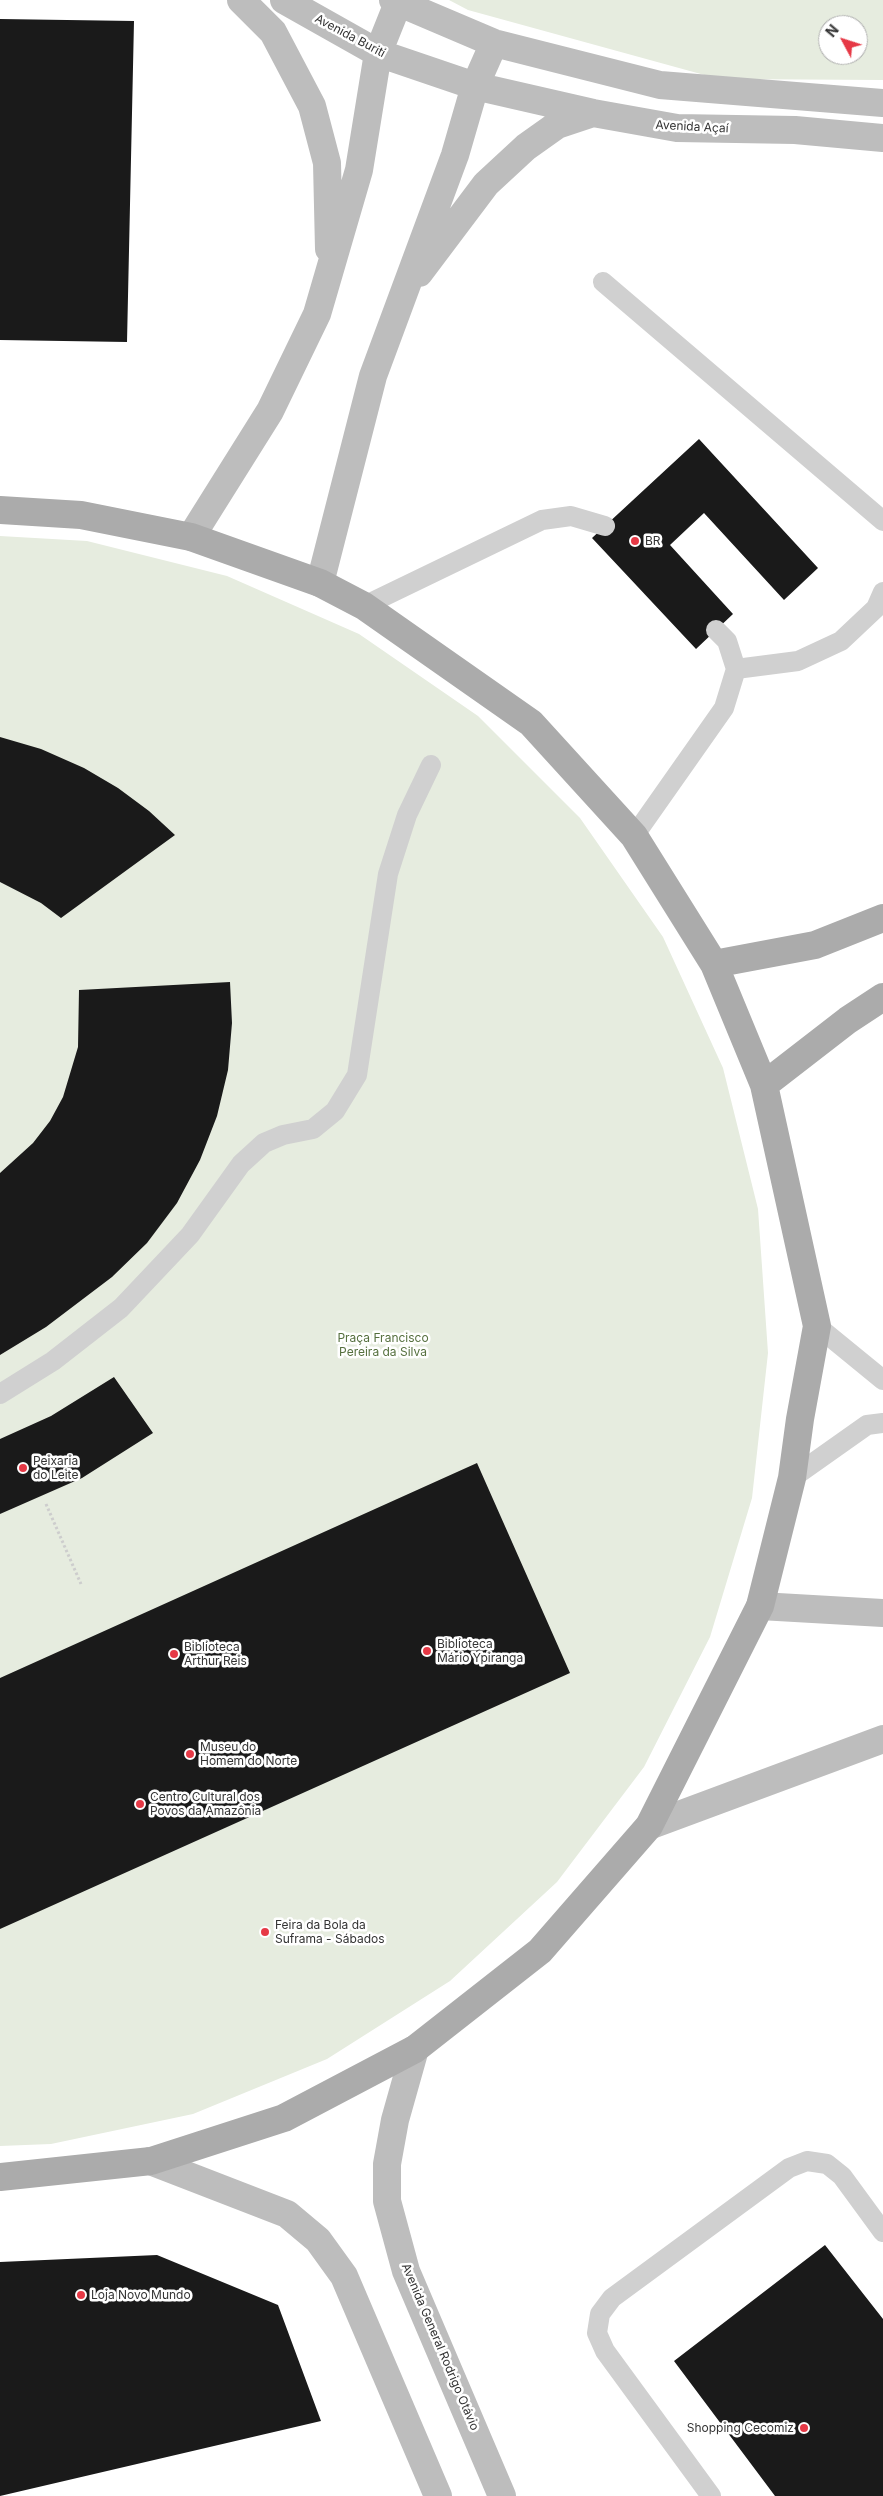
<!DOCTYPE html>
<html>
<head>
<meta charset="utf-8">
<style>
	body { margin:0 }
	#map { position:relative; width:883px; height:2496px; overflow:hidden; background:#fff; font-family:Inter,sans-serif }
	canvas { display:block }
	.north { position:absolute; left:818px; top:15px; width:50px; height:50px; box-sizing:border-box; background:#fff; border:1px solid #adadad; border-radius:50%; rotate:310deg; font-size:14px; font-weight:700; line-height:20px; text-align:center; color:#333 }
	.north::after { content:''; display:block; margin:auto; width:18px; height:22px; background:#e63946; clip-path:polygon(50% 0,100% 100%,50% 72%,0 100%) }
</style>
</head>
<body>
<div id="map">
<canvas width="883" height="2496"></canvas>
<div class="north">N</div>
</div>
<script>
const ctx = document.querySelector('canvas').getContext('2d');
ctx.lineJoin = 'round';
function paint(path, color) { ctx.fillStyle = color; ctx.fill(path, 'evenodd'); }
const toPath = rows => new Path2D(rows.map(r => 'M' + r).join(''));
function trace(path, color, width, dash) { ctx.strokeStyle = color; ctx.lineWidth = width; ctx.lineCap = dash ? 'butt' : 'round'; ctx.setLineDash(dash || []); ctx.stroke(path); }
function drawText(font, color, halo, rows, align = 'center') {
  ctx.font = font + ' Inter,sans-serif'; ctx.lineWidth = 5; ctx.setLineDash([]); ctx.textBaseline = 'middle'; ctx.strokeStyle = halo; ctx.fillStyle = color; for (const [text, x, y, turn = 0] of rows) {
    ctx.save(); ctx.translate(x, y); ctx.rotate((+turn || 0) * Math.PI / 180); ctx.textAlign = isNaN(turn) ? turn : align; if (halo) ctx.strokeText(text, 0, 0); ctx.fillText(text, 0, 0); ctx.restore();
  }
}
const green = toPath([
	[449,0,883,0,883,80,719,79,468,10],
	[828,25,858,25,858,55,828,55],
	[0,536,87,541,227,576,359,634,478,716,580,818,663,937,723,1068,758,1209,768,1353,752,1498,710,1637,644,1767,557,1882,450,1981,327,2059,193,2114,51,2144,0,2146]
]);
const building = toPath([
	[0,19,134,21,127,342,0,340],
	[699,439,818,568,784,600,704,513,670,545,733,614,696,649,592,538],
	[0,737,41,749,84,768,118,788,149,811,175,835,61,918,41,903,0,882],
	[230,982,232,1023,228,1070,217,1116,200,1160,177,1203,147,1243,112,1277,46,1327,0,1355,0,1173,33,1143,50,1121,63,1097,78,1047,79,990],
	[114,1377,153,1433,82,1478,0,1514,0,1439,51,1416],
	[477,1463,570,1673,0,1929,0,1678],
	[825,2245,883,2319,883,2496,775,2496,674,2361],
	[157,2255,278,2305,321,2421,0,2496,0,2262]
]);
const path = toPath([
	[46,1504,81,1584]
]);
const lane = toPath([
	[603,282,883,521],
	[364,606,542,520,571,516,605,526],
	[736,669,798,661,841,641,876,608,883,592],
	[634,836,724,708,736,669,727,641,716,630],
	[817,1326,883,1380],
	[0,1394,53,1361,121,1308,190,1235,241,1164,264,1143,283,1135,313,1129,335,1111,357,1075,388,874,407,815,431,765],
	[792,1478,867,1425,883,1423],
	[711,2496,605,2351,597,2333,600,2314,612,2298,789,2168,807,2161,827,2164,842,2176,883,2232]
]);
const secondary = toPath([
	[241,0,273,32,312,106,327,163,329,249],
	[284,0,378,53,475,86,593,113,677,128,795,130,883,138],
	[393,0,494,43,660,85,883,103],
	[419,273,486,184,526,147,557,125,593,113],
	[191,537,270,411,317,314,359,170,378,53,398,3],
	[320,583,373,376,455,155,475,86,494,43],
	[760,1606,883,1613],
	[649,1826,883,1739],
	[415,2049,395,2120,387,2164,387,2201,406,2271,502,2496],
	[150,2161,287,2214,318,2240,344,2276,438,2496]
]);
const primary = toPath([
	[0,510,81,515,191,537,320,583,364,606,531,723,634,836,714,964,764,1085,817,1326,800,1419,792,1478,760,1606,649,1826,540,1951,415,2049,284,2118,151,2161,0,2177],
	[714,964,815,945,883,918],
	[764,1085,848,1020,883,997]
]);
const markers = [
	[635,541,5,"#e63946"],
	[23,1468,5,"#e63946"],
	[427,1651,5,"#e63946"],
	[174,1654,5,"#e63946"],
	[190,1754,5,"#e63946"],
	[140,1804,5,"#e63946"],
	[265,1932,5,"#e63946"],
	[81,2295,5,"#e63946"],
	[804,2428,5,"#e63946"]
];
const streetNames = [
	["Avenida Buriti",350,36,28],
	["Avenida Açaí",692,127,3],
	["Avenida General Rodrigo Otávio",440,2347,67]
];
const poiNames = [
	["BR",645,541],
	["Peixaria",33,1461],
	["do Leite",33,1475],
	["Biblioteca",437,1644],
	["Mário Ypiranga",437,1658],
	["Biblioteca",184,1647],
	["Arthur Reis",184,1661],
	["Museu do",200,1747],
	["Homem do Norte",200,1761],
	["Centro Cultural dos",150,1797],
	["Povos da Amazônia",150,1811],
	["Feira da Bola da",275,1925],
	["Suframa - Sábados",275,1939],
	["Loja Novo Mundo",91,2295],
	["Shopping Cecomiz",794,2428,"right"]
];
const parkNames = [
	["Praça Francisco",383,1338],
	["Pereira da Silva",383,1352]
];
paint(green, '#e6ecdf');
paint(building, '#1a1a1a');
trace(path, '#cdcdcd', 3, [2.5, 2.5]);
trace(lane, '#d0d0d0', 20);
trace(secondary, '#bdbdbd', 28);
trace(primary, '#ababab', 28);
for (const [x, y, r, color] of markers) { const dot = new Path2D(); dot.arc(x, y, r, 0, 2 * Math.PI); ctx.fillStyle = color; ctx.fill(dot); trace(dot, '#fff', 2); }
drawText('12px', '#333', '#fff', streetNames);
drawText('12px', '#333', '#fff', poiNames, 'left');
drawText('12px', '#56703f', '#fff', parkNames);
</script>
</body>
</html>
